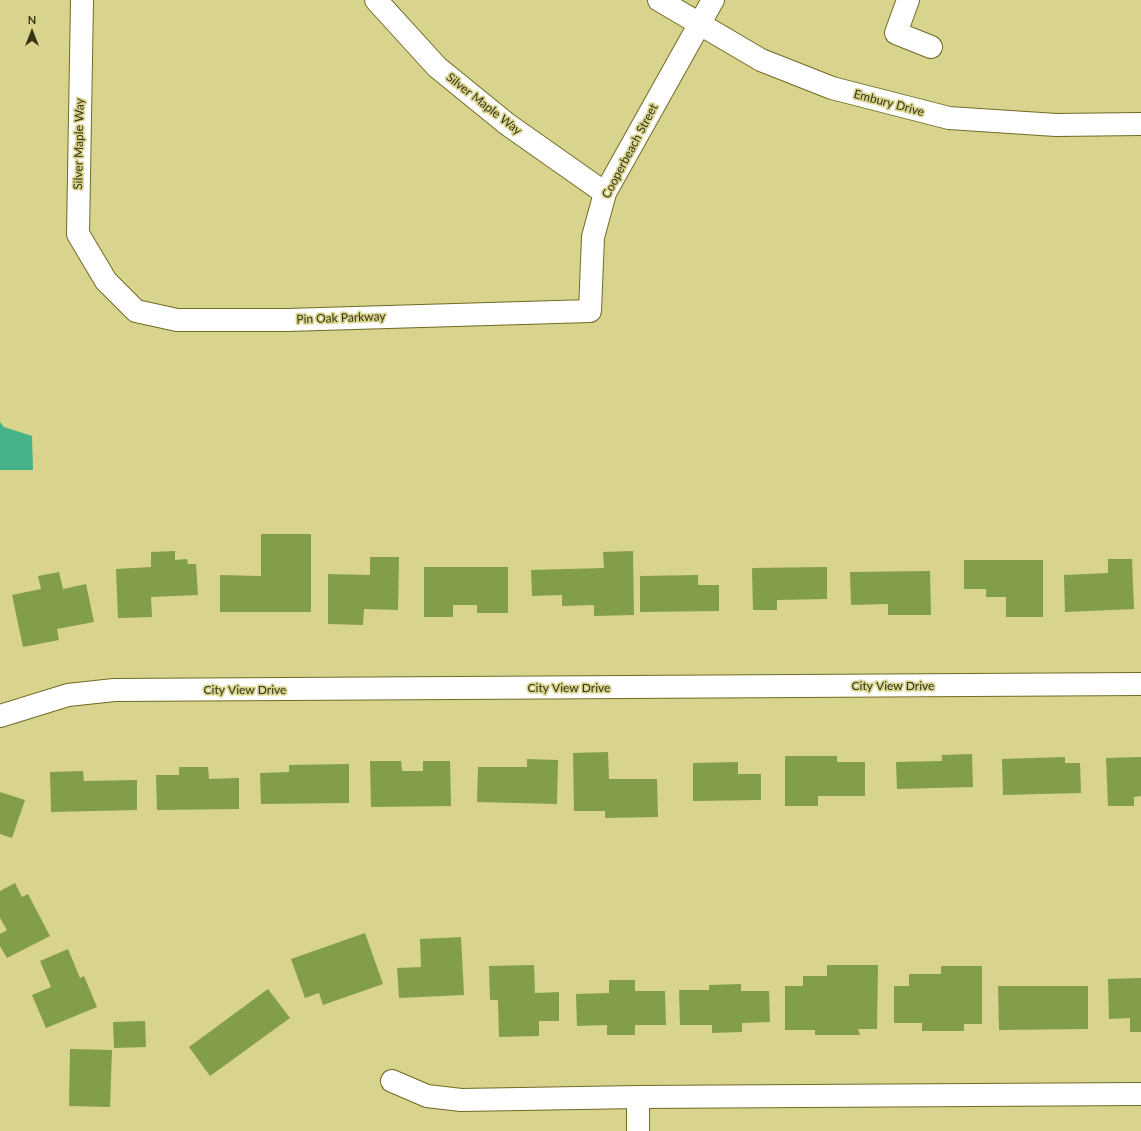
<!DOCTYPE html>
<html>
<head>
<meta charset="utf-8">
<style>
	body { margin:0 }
	#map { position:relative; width:1141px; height:1131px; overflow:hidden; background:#d8d38d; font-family:Lato,sans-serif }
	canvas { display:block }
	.north { position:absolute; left:12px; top:12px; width:40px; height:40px; -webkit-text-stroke:3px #d8d38d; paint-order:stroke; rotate:0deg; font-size:11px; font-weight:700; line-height:16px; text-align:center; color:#373417 }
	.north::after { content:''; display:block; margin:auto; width:14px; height:18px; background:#373417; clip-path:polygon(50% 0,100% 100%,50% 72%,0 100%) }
</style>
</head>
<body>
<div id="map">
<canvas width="1141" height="1131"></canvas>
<div class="north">N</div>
</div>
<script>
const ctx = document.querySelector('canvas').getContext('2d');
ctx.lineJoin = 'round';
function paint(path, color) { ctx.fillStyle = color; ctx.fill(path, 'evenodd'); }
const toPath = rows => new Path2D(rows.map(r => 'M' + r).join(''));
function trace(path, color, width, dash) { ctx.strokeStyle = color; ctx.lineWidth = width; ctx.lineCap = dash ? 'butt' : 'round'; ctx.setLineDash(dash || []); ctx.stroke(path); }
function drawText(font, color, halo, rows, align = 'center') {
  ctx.font = font + ' Lato,sans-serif'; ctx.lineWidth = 3.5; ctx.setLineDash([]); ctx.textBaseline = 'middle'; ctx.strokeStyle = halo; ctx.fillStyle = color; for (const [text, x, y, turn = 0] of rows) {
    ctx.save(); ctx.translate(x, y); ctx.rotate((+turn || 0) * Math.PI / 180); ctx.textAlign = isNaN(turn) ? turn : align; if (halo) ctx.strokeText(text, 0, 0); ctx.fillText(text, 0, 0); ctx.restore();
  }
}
const forest = toPath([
	[0,422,4,427,32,436,33,470,0,470]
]);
const building = toPath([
	[261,534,311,534,311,612,220,612,220,575,261,576],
	[175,551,175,560,187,559,188,564,196,564,198,595,151,597,152,617,118,618,116,569,151,567,151,552],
	[633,551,634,615,594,616,594,605,562,606,562,595,532,596,531,570,604,568,603,552],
	[370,557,399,557,398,610,364,609,363,625,328,624,328,574,370,575],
	[1108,559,1132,559,1134,609,1065,612,1064,575,1108,573],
	[964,560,1043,560,1043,617,1006,617,1006,597,986,597,986,589,964,589],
	[424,567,508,567,508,613,477,613,477,605,453,605,453,617,424,617],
	[827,567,827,599,777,600,777,610,753,610,752,568],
	[930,571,931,615,888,615,888,604,851,605,850,572],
	[59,572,63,589,86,584,94,622,57,629,59,640,23,647,12,595,41,589,38,576],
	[698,575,698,585,719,585,719,611,640,612,640,576],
	[608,752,609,779,657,779,658,817,605,818,605,811,574,811,573,753],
	[972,754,973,787,897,789,896,762,942,761,942,755],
	[785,756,837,756,837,762,865,762,865,796,818,796,818,806,785,806],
	[1065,757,1065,763,1080,763,1081,793,1003,795,1002,759],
	[1141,757,1141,796,1134,797,1134,806,1108,806,1106,758],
	[527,759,558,760,557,804,477,802,478,767,527,767],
	[370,761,401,761,402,771,423,771,423,761,450,761,451,806,371,807],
	[738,762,738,774,761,774,761,800,693,801,693,763],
	[349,764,349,803,261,804,260,773,289,772,289,765],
	[179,767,208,767,209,779,239,778,239,809,157,810,156,775,179,775],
	[83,771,84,781,137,780,137,810,51,812,50,772],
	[0,792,25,800,12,838,0,834],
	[15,883,22,897,28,894,50,936,7,958,0,946,0,934,7,930,0,918,0,891],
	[365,933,383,984,323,1005,319,993,305,998,291,959],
	[461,937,464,995,399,998,397,968,421,967,420,939],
	[68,949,80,978,84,976,97,1007,46,1028,32,995,51,987,40,961],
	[534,965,535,993,559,992,559,1021,539,1021,539,1036,499,1037,498,1000,490,1000,489,966],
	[827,965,878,965,877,1029,858,1029,860,1035,815,1035,815,1030,785,1030,785,986,803,986,803,976,827,976],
	[941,966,982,966,982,1024,964,1024,964,1031,922,1031,922,1023,894,1023,894,986,909,986,909,974,941,974],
	[1141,978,1141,1032,1130,1032,1130,1018,1109,1019,1108,979],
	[609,980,635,980,635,991,665,991,666,1025,635,1025,635,1035,607,1035,607,1025,577,1026,576,994,609,993],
	[741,984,741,991,769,991,770,1022,742,1023,742,1032,712,1033,712,1025,680,1025,679,990,709,990,709,985],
	[998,986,1088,986,1088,1029,999,1030],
	[268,989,290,1018,210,1076,189,1047],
	[145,1021,146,1047,114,1048,113,1022],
	[70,1049,112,1050,110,1107,69,1106]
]);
const minor = toPath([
	[82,0,78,234,106,281,136,311,177,320,287,320,590,311,593,237,605,193,713,0],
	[376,0,437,67,507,124,605,193],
	[659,0,761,60,832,88,949,118,1056,125,1141,124],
	[908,0,896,33,931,47],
	[0,716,68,695,114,690,1141,684],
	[392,1081,427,1096,461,1100,638,1097,1141,1094],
	[638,1131,638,1097]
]);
const streetNames = [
	["Embury Drive",889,103,15],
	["Silver Maple Way",484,104,38],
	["Silver Maple Way",79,144,-89],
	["Cooperbeach Street",630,151,-62],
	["Pin Oak Parkway",341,318,-2],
	["City View Drive",893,686],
	["City View Drive",569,688],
	["City View Drive",245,690]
];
paint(forest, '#46b289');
paint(building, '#829e49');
trace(minor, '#716b25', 24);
trace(minor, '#fff', 22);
drawText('12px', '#373417', '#d8d38d', streetNames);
</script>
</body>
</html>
